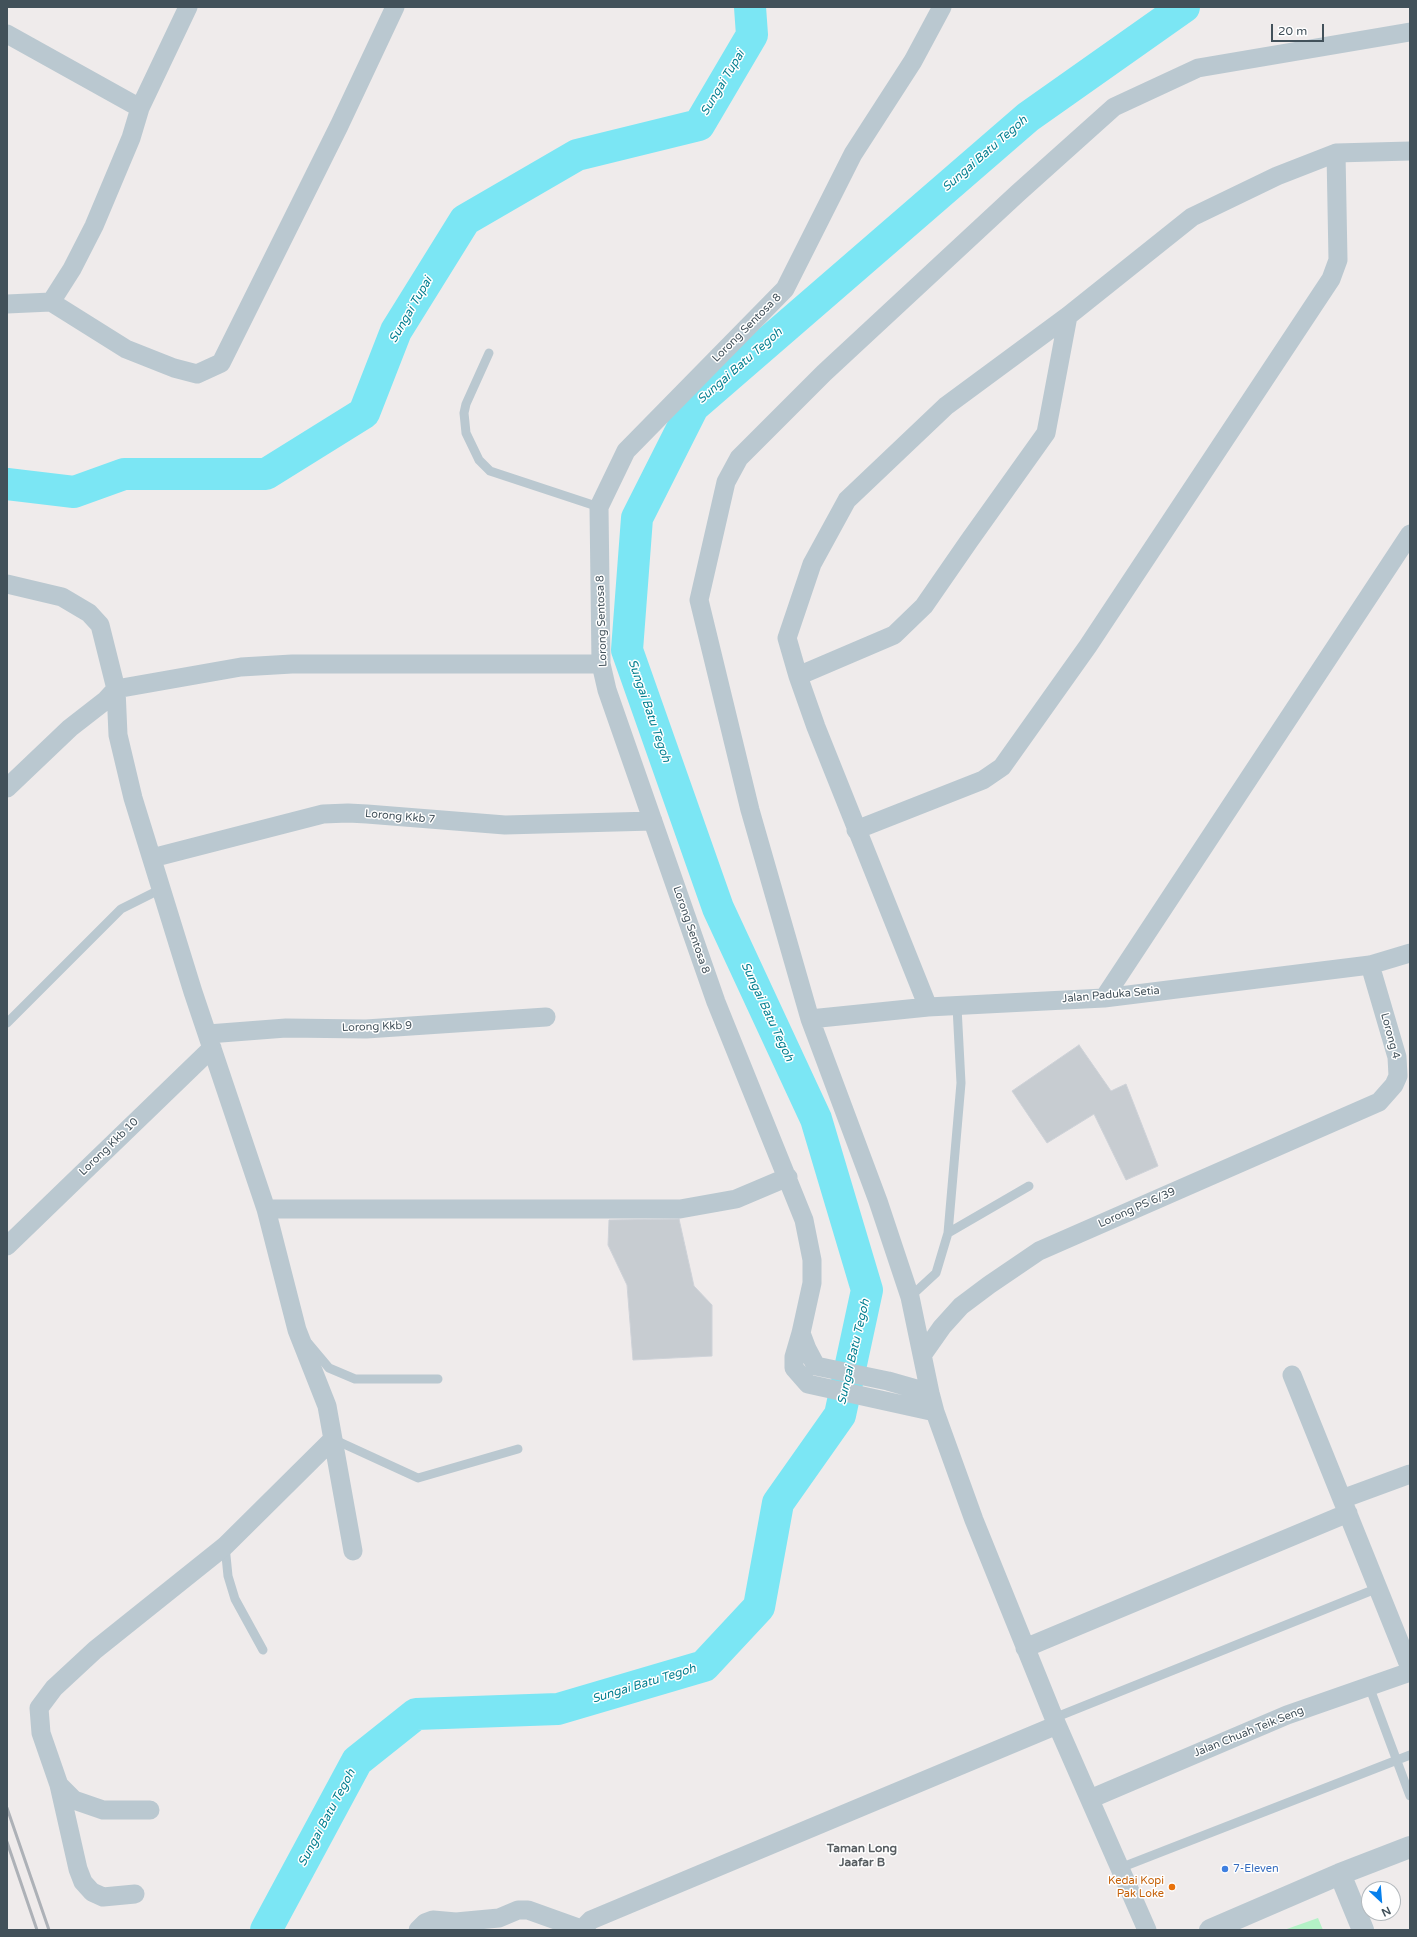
<!DOCTYPE html>
<html>
<head>
<meta charset="utf-8">
<style>
	body { margin:0 }
	#map { position:relative; width:1417px; height:1937px; overflow:hidden; background:#efebeb; font-family:"Varela Round",sans-serif }
	canvas { display:block }
	.frame { position:absolute; inset:0; border:8px solid #42515a; pointer-events:none }
	.north { position:absolute; left:1361px; top:1881px; width:40px; height:40px; box-sizing:border-box; background:#fff; border:1px solid #b3b9bd; border-radius:50%; rotate:154deg; font-size:11px; font-weight:700; line-height:16px; text-align:center; color:#42515a }
	.north::after { content:''; display:block; margin:auto; width:14px; height:18px; background:#0780ec; clip-path:polygon(50% 0,100% 100%,50% 72%,0 100%) }
	.scale { position:absolute; left:1271px; top:24px; width:53px; height:18px; box-sizing:border-box; border:2px solid #42515a; border-top:0; padding-left:5px; font-size:12px; line-height:14px; white-space:nowrap; color:#42515a; -webkit-text-stroke:3px #fff; paint-order:stroke }
</style>
</head>
<body>
<div id="map">
<canvas width="1417" height="1937"></canvas>
<div class="frame"></div>
<div class="north">N</div>
<div class="scale">20 m</div>
</div>
<script>
const ctx = document.querySelector('canvas').getContext('2d');
ctx.lineJoin = 'round';
function paint(path, color) { ctx.fillStyle = color; ctx.fill(path, 'evenodd'); }
const toPath = rows => new Path2D(rows.map(r => 'M' + r).join(''));
function trace(path, color, width, dash) { ctx.strokeStyle = color; ctx.lineWidth = width; ctx.lineCap = dash ? 'butt' : 'round'; ctx.setLineDash(dash || []); ctx.stroke(path); }
function drawText(font, color, halo, rows, align = 'center') {
  ctx.font = font + ' "Varela Round",sans-serif'; ctx.lineWidth = 3; ctx.setLineDash([]); ctx.textBaseline = 'middle'; ctx.strokeStyle = halo; ctx.fillStyle = color; for (const [text, x, y, turn = 0] of rows) {
    ctx.save(); ctx.translate(x, y); ctx.rotate((+turn || 0) * Math.PI / 180); ctx.textAlign = isNaN(turn) ? turn : align; if (halo) ctx.strokeText(text, 0, 0); ctx.fillText(text, 0, 0); ctx.restore();
  }
}
const green = toPath([
	[1318,1918,1323,1930,1284,1930]
]);
const river = toPath([
	[7,484,74,492,124,474,266,474,364,413,396,331,465,220,577,155,699,125,752,35,750,7],
	[266,1930,357,1761,416,1714,558,1709,704,1666,759,1607,778,1503,840,1415,867,1290,816,1119,718,908,627,650,637,518,693,407,1028,117,1184,7]
]);
const building = toPath([
	[1079,1045,1111,1091,1126,1084,1158,1166,1126,1180,1094,1114,1047,1143,1012,1091,1079,1045],
	[679,1219,694,1286,712,1305,712,1356,633,1360,627,1285,608,1245,609,1220,679,1219]
]);
const service = toPath([
	[489,353,466,404,464,413,466,433,479,460,490,471,599,507],
	[7,1023,121,909,161,889],
	[948,1233,1029,1186],
	[910,1297,936,1273,948,1233,961,1083,957,1007],
	[308,1343,329,1368,355,1379,438,1379],
	[333,1439,418,1478,518,1449],
	[225,1546,228,1576,235,1599,263,1650],
	[1369,1686,1410,1796],
	[1054,1718,1378,1588],
	[1120,1868,1410,1755]
]);
const minor = toPath([
	[7,34,140,108],
	[51,302,72,269,94,226,131,138,140,108,188,7],
	[7,304,51,302,126,349,174,368,197,374,221,363,339,126,395,7],
	[7,584,62,597,89,613,100,625,116,689,118,735,133,798,193,992,266,1209,297,1330,327,1406,353,1551],
	[798,676,894,635,924,606,969,541,1046,433,1068,316],
	[7,788,70,728,106,700,116,689,241,667,292,664,601,664],
	[856,830,983,780,1002,767,1088,646,1331,279,1338,260,1336,153],
	[152,858,323,814,348,813,367,814,505,825,653,821],
	[1104,998,1410,534],
	[928,1007,816,727,798,676,787,638,812,564,847,500,946,406,1068,316,1192,217,1277,176,1336,153,1410,151],
	[810,1019,928,1007,1104,998,1370,965,1410,953],
	[208,1034,286,1028,366,1029,546,1017],
	[266,1209,680,1209,736,1199,788,1177],
	[7,1246,212,1048],
	[801,1333,807,1349,816,1366,888,1381,930,1393],
	[923,1354,942,1327,961,1306,989,1285,1039,1251,1379,1102,1394,1085,1398,1076,1397,1057,1370,965],
	[1292,1375,1410,1668],
	[935,1412,808,1384,794,1368,794,1357,801,1333,812,1283,812,1260,804,1220,716,1002,607,690,601,664,599,507,626,451,785,289,853,154,913,61,942,7],
	[1342,1499,1410,1474],
	[1025,1648,1348,1513],
	[59,1785,78,1869,83,1882,92,1892,103,1897,135,1894],
	[1090,1799,1287,1715,1410,1672],
	[150,1810,103,1810,74,1800,59,1785,41,1733,39,1708,54,1688,95,1650,225,1546,333,1439],
	[418,1930,425,1923,433,1920,456,1922,499,1918,518,1910,528,1910,581,1929],
	[581,1930,591,1920,1057,1725],
	[1147,1930,1054,1718,974,1520,935,1412,930,1393,910,1297,878,1201,810,1019,750,810,699,600,726,482,739,458,824,373,1018,193,1114,107,1198,68,1410,32]
]);
const tertiary = toPath([
	[1340,1874,1363,1930],
	[1210,1930,1340,1874,1410,1847]
]);
const rail = toPath([
	[7,1808,49,1930],
	[7,1842,37,1930]
]);
const markers = [
	[1225,1869,4,"#3f7fe0"],
	[1172,1887,4,"#e8710a"]
];
const streetNames = [
	["Lorong Sentosa 8",747,328,-45],
	["Lorong Sentosa 8",602,621,-92],
	["Lorong Kkb 7",400,817,5],
	["Lorong Sentosa 8",691,930,71],
	["Jalan Paduka Setia",1111,995,-5],
	["Lorong Kkb 9",377,1027,-2],
	["Lorong 4",1390,1036,75],
	["Lorong Kkb 10",109,1147,-44],
	["Lorong PS 6/39",1137,1208,-24],
	["Jalan Chuah Teik Seng",1249,1732,-22]
];
const shopNames = [
	["7-Eleven",1233,1869]
];
const foodNames = [
	["Kedai Kopi",1164,1881],
	["Pak Loke",1164,1894]
];
const waterNames = [
	["Sungai Tupai",723,83,-59],
	["Sungai Batu Tegoh",985,154,-41],
	["Sungai Tupai",411,310,-60],
	["Sungai Batu Tegoh",740,366,-41],
	["Sungai Batu Tegoh",649,711,71],
	["Sungai Batu Tegoh",767,1012,65],
	["Sungai Batu Tegoh",854,1352,-77],
	["Sungai Batu Tegoh",644,1684,-17],
	["Sungai Batu Tegoh",327,1818,-62]
];
const neighbourhoodNames = [
	["Taman Long",862,1849],
	["Jaafar B",862,1863]
];
paint(green, '#b3f2c6');
trace(river, '#7be6f4', 32);
paint(building, '#c7ccd1');
trace(building, '#ced2d8', 1);
trace(service, '#bac8d0', 9);
trace(minor, '#bac8d0', 19);
trace(tertiary, '#bac8d0', 22);
trace(rail, '#adb1b7', 3);
for (const [x, y, r, color] of markers) { const dot = new Path2D(); dot.arc(x, y, r, 0, 2 * Math.PI); ctx.fillStyle = color; ctx.fill(dot); trace(dot, '#fff', 1.5); }
drawText('11px', '#42515a', '#fff', streetNames);
drawText('11px', '#366cbe', '#fff', shopNames, 'left');
drawText('11px', '#c56008', '#fff', foodNames, 'right');
drawText('italic 12px', '#037f90', '#fff', waterNames);
drawText('bold 12px', '#575d61', '#fff', neighbourhoodNames);
</script>
</body>
</html>
